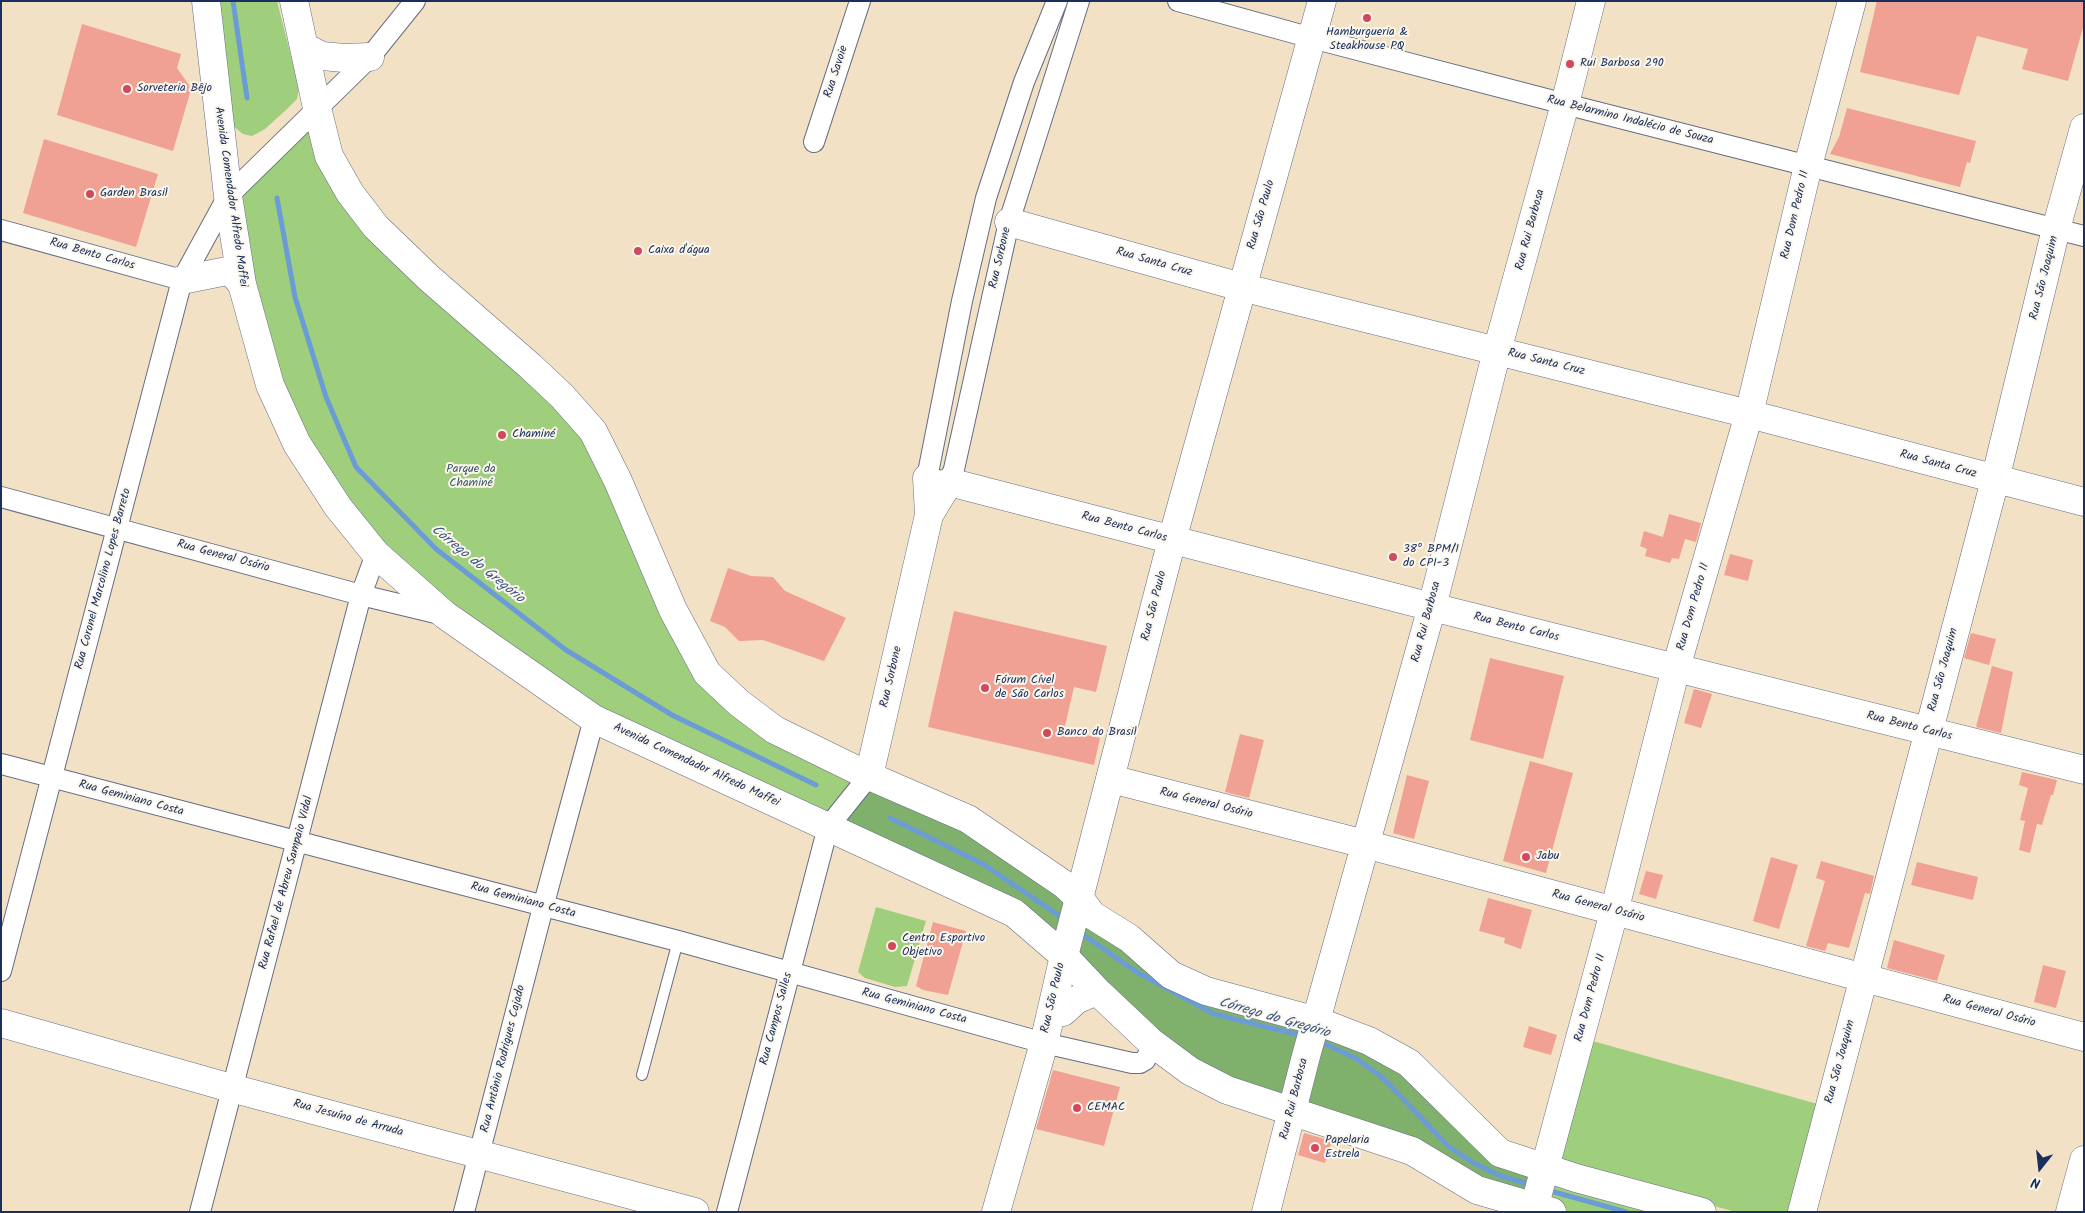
<!DOCTYPE html>
<html>
<head>
<meta charset="utf-8">
<style>
	body { margin:0 }
	#map { position:relative; width:2085px; height:1213px; overflow:hidden; background:#f2e1c4; font-family:Kalam,sans-serif }
	canvas { display:block }
	.frame { position:absolute; inset:0; border:2px solid #1b2f5e; pointer-events:none }
	.north { position:absolute; left:2015px; top:1143px; width:50px; height:50px; -webkit-text-stroke:4px #fbf7ec; paint-order:stroke; rotate:196deg; font-size:14px; font-weight:700; line-height:20px; text-align:center; color:#1b2f5e }
	.north::after { content:''; display:block; margin:auto; width:18px; height:22px; background:#1b2f5e; clip-path:polygon(50% 0,100% 100%,50% 72%,0 100%) }
</style>
</head>
<body>
<div id="map">
<canvas width="2085" height="1213"></canvas>
<div class="frame"></div>
<div class="north">N</div>
</div>
<script>
const ctx = document.querySelector('canvas').getContext('2d');
ctx.lineJoin = 'round';
function paint(path, color) { ctx.fillStyle = color; ctx.fill(path, 'evenodd'); }
const toPath = rows => new Path2D(rows.map(r => 'M' + r).join(''));
function trace(path, color, width, dash) { ctx.strokeStyle = color; ctx.lineWidth = width; ctx.lineCap = dash ? 'butt' : 'round'; ctx.setLineDash(dash || []); ctx.stroke(path); }
function drawText(font, color, halo, rows, align = 'center') {
  ctx.font = font + ' Kalam,sans-serif'; ctx.lineWidth = 4; ctx.setLineDash([]); ctx.textBaseline = 'middle'; ctx.strokeStyle = halo; ctx.fillStyle = color; for (const [text, x, y, turn = 0] of rows) {
    ctx.save(); ctx.translate(x, y); ctx.rotate((+turn || 0) * Math.PI / 180); ctx.textAlign = isNaN(turn) ? turn : align; if (halo) ctx.strokeText(text, 0, 0); ctx.fillText(text, 0, 0); ctx.restore();
  }
}
const green = toPath([
	[215,1,277,1,299,88,297,99,287,109,265,129,252,136,243,134,227,121],
	[317,108,350,193,562,396,707,673,869,776,828,827,594,719,445,615,297,444,228,196],
	[876,907,926,921,907,986,895,987,865,978,858,972],
	[1589,1040,1821,1105,1791,1212,1736,1212,1564,1165,1559,1160],
	[1542,1176,1702,1212,1552,1212]
]);
const forest = toPath([
	[869,776,968,819,1171,975,1369,1041,1500,1153,1545,1167,1535,1207,1227,1090,1064,956,828,827]
]);
const stream = toPath([
	[233,1,247,98],
	[277,198,295,297,326,397,356,467,436,549,566,650,672,715,816,785],
	[890,818,983,864,1064,919],
	[1078,931,1135,971,1214,1014,1303,1036],
	[1319,1041,1357,1059,1383,1078,1448,1146,1472,1162,1498,1175,1531,1185],
	[1547,1190,1626,1212]
]);
const building = toPath([
	[1877,1,2084,1,2084,24,2068,81,2022,69,2028,49,1977,36,1959,95,1860,72],
	[82,24,181,54,177,68,189,85,190,93,173,151,57,115],
	[1847,108,1976,141,1970,163,1967,162,1960,187,1830,154,1839,137],
	[44,139,158,174,136,247,23,213],
	[1669,514,1701,523,1696,542,1685,539,1679,559,1672,558,1670,563,1645,556,1647,549,1640,546,1644,531,1663,537],
	[1730,554,1753,560,1748,581,1724,575],
	[728,568,751,576,773,577,785,591,846,618,824,661,763,640,739,641,725,627,710,621],
	[954,611,1107,646,1096,692,1074,687,1064,730,1100,738,1094,765,928,727],
	[1971,633,1996,639,1989,665,1964,658],
	[1490,658,1564,676,1543,759,1470,740],
	[1992,666,2013,672,2001,733,1976,727],
	[1694,689,1712,694,1701,728,1684,723],
	[1240,734,1264,740,1249,798,1225,792],
	[1530,761,1573,773,1546,873,1503,861],
	[2022,772,2057,780,2053,795,2051,795,2042,825,2037,824,2030,853,2019,850,2025,821,2020,820,2028,788,2019,785],
	[1407,775,1429,781,1414,839,1393,833],
	[1771,857,1798,865,1779,929,1753,921],
	[1821,861,1874,876,1870,894,1865,893,1849,948,1828,943,1825,951,1806,946,1825,881,1816,878],
	[1917,862,1978,877,1973,900,1911,885],
	[1646,871,1663,875,1656,899,1639,894],
	[1488,898,1532,910,1521,949,1504,943,1505,938,1479,931],
	[933,922,966,931,948,995,923,990,916,986],
	[1894,940,1945,955,1937,981,1887,968],
	[2043,965,2066,971,2056,1008,2034,1002],
	[1529,1026,1557,1035,1551,1055,1523,1047],
	[1053,1070,1120,1087,1104,1146,1036,1129],
	[1304,1133,1332,1141,1325,1163,1298,1155]
]);
const lane = toPath([
	[642,1075,678,941]
]);
const street = toPath([
	[1057,1,1024,82,986,198,962,301,927,478,949,482,954,469,1009,222,1079,1],
	[1178,1,1312,38,1565,104,2084,236],
	[814,142,860,1],
	[1,230,182,280],
	[1,497,361,595,444,615],
	[1,764,678,941,1044,1043,1132,1063,1140,1063,1145,1060,1151,1050,1151,1042],
	[1,971,182,280,228,196,370,57,415,1],
	[200,1212,361,595,376,554],
	[464,1212,543,907,594,719],
	[727,1212,828,827,869,776]
]);
const secondary = toPath([
	[1009,222,1241,287,1749,414,2084,502],
	[929,515,949,482,1432,607,2084,770],
	[869,776,929,515,927,478],
	[1111,779,1365,844,2084,1037],
	[1,1023,231,1088,695,1212],
	[996,1212,1044,1043,1064,956,1172,540,1322,1],
	[1266,1212,1306,1056,1432,607,1497,351,1565,104,1591,1],
	[1533,1212,1614,912,1676,668,1749,414,1808,166,1852,1],
	[1802,1212,1995,480,2056,229,2084,128]
]);
const primary = toPath([
	[206,1,228,196,242,284,270,385,297,444,338,507,376,554,445,615,594,719,1014,913,1064,956,1099,993,1151,1042,1190,1071,1227,1090,1412,1151,1477,1190,1552,1212],
	[294,1,317,108,329,156,350,193,376,227,429,278,530,366,562,396,593,431,618,481,673,610,707,673,739,703,775,730,869,776,968,819,1065,885,1080,899,1092,915,1129,938,1171,975,1206,991,1317,1021,1369,1041,1409,1063,1500,1153,1576,1178,1702,1212],
	[304,47,322,56,344,58,370,57],
	[182,280,227,271,233,274,242,284],
	[1051,1014,1063,1012,1076,1000,1092,993,1099,993],
	[2070,1212,2084,1160]
]);
const markers = [
	[1367,18,5,"#d1495b"],
	[1570,64,5,"#d1495b"],
	[127,89,5,"#d1495b"],
	[90,194,5,"#d1495b"],
	[638,251,5,"#d1495b"],
	[502,435,5,"#d1495b"],
	[1393,557,5,"#d1495b"],
	[985,688,5,"#d1495b"],
	[1047,733,5,"#d1495b"],
	[1526,857,5,"#d1495b"],
	[892,946,5,"#d1495b"],
	[1077,1108,5,"#d1495b"],
	[1315,1148,5,"#d1495b"]
];
const poiNames = [
	["Hamburgueria &",1367,33,"center"],
	["Steakhouse PQ",1367,47,"center"],
	["Rui Barbosa 290",1580,64],
	["Sorveteria Bêjo",137,89],
	["Garden Brasil",100,194],
	["Caixa d'água",648,251],
	["Chaminé",512,435],
	["38º BPM/I",1403,550],
	["do CPI-3",1403,564],
	["Fórum Cível",995,681],
	["de São Carlos",995,695],
	["Banco do Brasil",1057,733],
	["Jabu",1536,857],
	["Centro Esportivo",902,939],
	["Objetivo",902,953],
	["CEMAC",1087,1108],
	["Papelaria",1325,1141],
	["Estrela",1325,1155]
];
const streetNames = [
	["Rua Savoie",837,72,-72],
	["Rua Belarmino Indalécio de Souza",1630,121,14],
	["Avenida Comendador Alfredo Maffei",230,197,82],
	["Rua São Paulo",1262,215,-74],
	["Rua Dom Pedro II",1796,215,-77],
	["Rua Rui Barbosa",1531,230,-75],
	["Rua Bento Carlos",92,255,16],
	["Rua Sorbone",1001,258,-77],
	["Rua Santa Cruz",1154,263,16],
	["Rua São Joaquim",2045,278,-76],
	["Rua Santa Cruz",1546,363,14],
	["Rua Santa Cruz",1938,465,15],
	["Rua Bento Carlos",1124,528,15],
	["Rua General Osório",223,557,15],
	["Rua Coronel Marcolino Lopes Barreto",104,579,-75],
	["Rua São Paulo",1155,606,-76],
	["Rua Dom Pedro II",1694,607,-74],
	["Rua Rui Barbosa",1427,622,-75],
	["Rua Bento Carlos",1516,628,14],
	["Rua São Joaquim",1944,670,-75],
	["Rua Sorbone",892,677,-77],
	["Rua Bento Carlos",1909,727,14],
	["Avenida Comendador Alfredo Maffei",696,766,25],
	["Rua Geminiano Costa",131,799,15],
	["Rua General Osório",1206,804,14],
	["Rua Rafael de Abreu Sampaio Vidal",287,883,-75],
	["Rua Geminiano Costa",523,901,15],
	["Rua General Osório",1598,907,15],
	["Rua São Paulo",1054,998,-77],
	["Rua Dom Pedro II",1591,998,-75],
	["Rua Geminiano Costa",914,1007,15],
	["Rua General Osório",1989,1012,15],
	["Rua Campos Salles",777,1019,-75],
	["Rua Antônio Rodrigues Cajado",504,1059,-76],
	["Rua São Joaquim",1841,1062,-75],
	["Rua Rui Barbosa",1295,1099,-76],
	["Rua Jesuíno de Arruda",348,1119,15]
];
const parkNames = [
	["Parque da",471,470],
	["Chaminé",471,484]
];
const waterNames = [
	["Córrego do Gregório",477,565,39],
	["Córrego do Gregório",1274,1019,16]
];
paint(green, '#9fce7c');
paint(forest, '#7fb16c');
trace(stream, '#6c9cd6', 5);
paint(building, '#f1a193');
trace(lane, '#666d82', 12);
trace(street, '#666d82', 22);
trace(secondary, '#666d82', 29);
trace(primary, '#666d82', 29);
trace(lane, '#fff', 10);
trace(street, '#fff', 20);
trace(secondary, '#fff', 28);
trace(primary, '#fff', 28);
for (const [x, y, r, color] of markers) { const dot = new Path2D(); dot.arc(x, y, r, 0, 2 * Math.PI); ctx.fillStyle = color; ctx.fill(dot); trace(dot, '#fbf7ec', 2); }
drawText('12px', '#1b2f5e', '#fbf7ec', poiNames, 'left');
drawText('12px', '#1b2f5e', '#fbf7ec', streetNames);
drawText('12px', '#3c5766', '#fbf7ec', parkNames);
drawText('italic 14px', '#375588', '#fbf7ec', waterNames);
</script>
</body>
</html>
